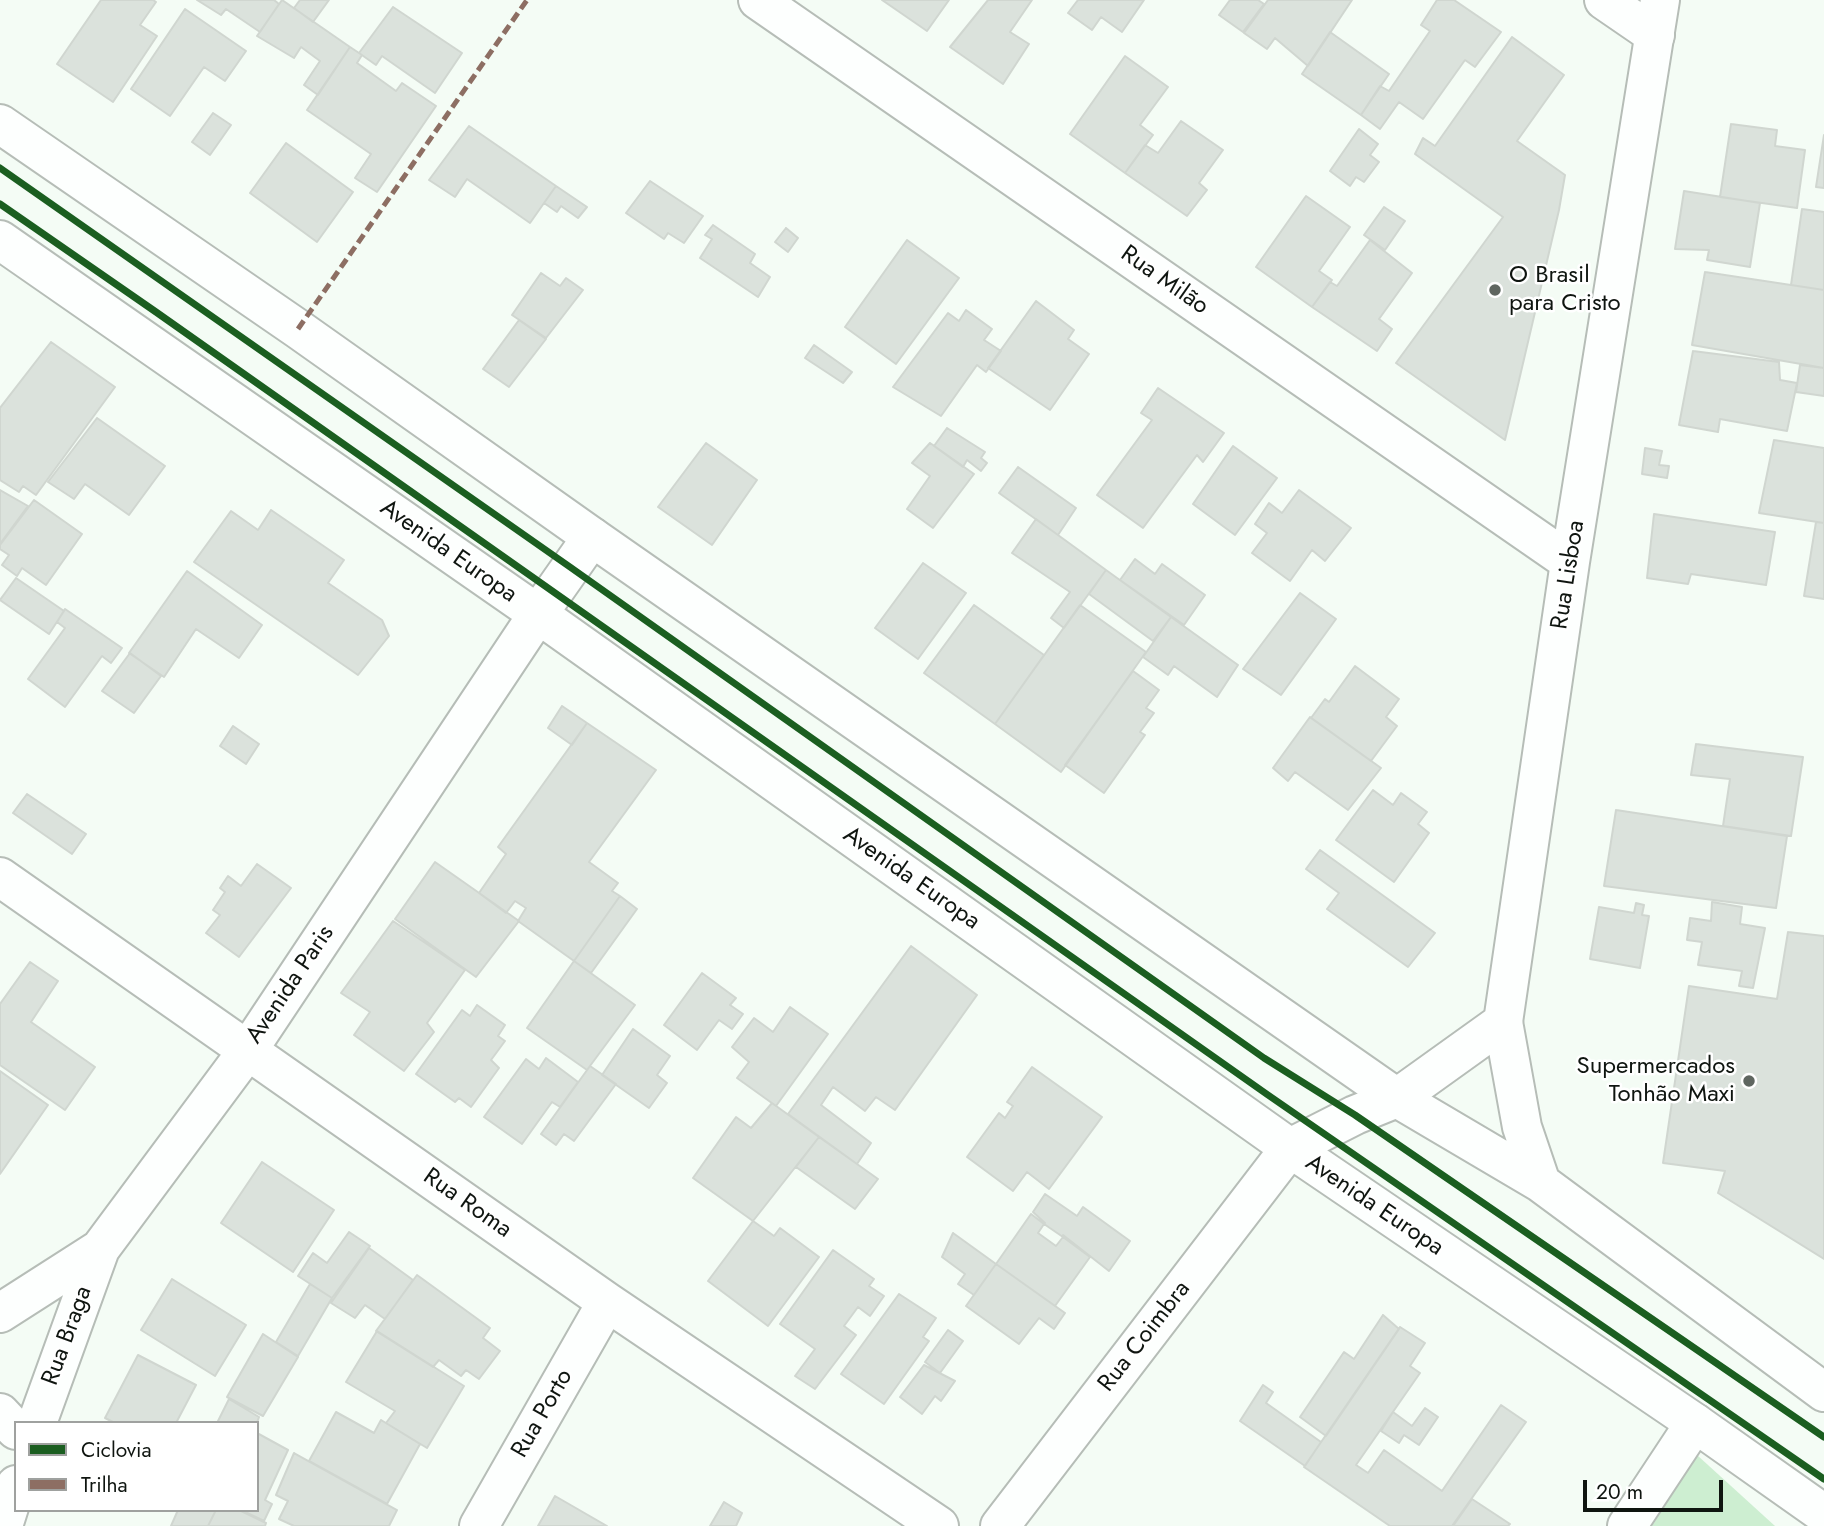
<!DOCTYPE html>
<html>
<head>
<meta charset="utf-8">
<style>
	body { margin:0 }
	#map { position:relative; width:1824px; height:1526px; overflow:hidden; background:#f4fcf5; font-family:Jost,sans-serif }
	canvas { display:block }
	.legend { position:absolute; left:14px; top:1421px; width:245px; height:91px; box-sizing:border-box; background:#fff; border:2px solid #9fa19f; margin:0; padding:9px 12px; list-style:none; font-size:21px; color:#0f1510 }
	.legend li { display:flex; align-items:center; gap:14px; height:35px }
	.legend b { width:35px; border:2px solid #9fa19f }
	.scale { position:absolute; left:1583px; top:1480px; width:140px; height:32px; box-sizing:border-box; border:4px solid #0f1510; border-top:0; padding-left:9px; font-size:21px; line-height:24px; white-space:nowrap; color:#0f1510; -webkit-text-stroke:5px #fff; paint-order:stroke }
</style>
</head>
<body>
<div id="map">
<canvas width="1824" height="1526"></canvas>
<ul class="legend">
<li><b style="height:9px;background:#1b5e20"></b>Ciclovia</li>
<li><b style="height:9px;background:#8d6e63"></b>Trilha</li>
</ul>
<div class="scale">20 m</div>
</div>
<script>
const ctx = document.querySelector('canvas').getContext('2d');
ctx.lineJoin = 'round';
function paint(path, color) { ctx.fillStyle = color; ctx.fill(path, 'evenodd'); }
const toPath = rows => new Path2D(rows.map(r => 'M' + r).join(''));
function trace(path, color, width, dash) { ctx.strokeStyle = color; ctx.lineWidth = width; ctx.lineCap = dash ? 'butt' : 'round'; ctx.setLineDash(dash || []); ctx.stroke(path); }
function drawText(font, color, halo, rows, align = 'center') {
  ctx.font = font + ' Jost,sans-serif'; ctx.lineWidth = 5; ctx.setLineDash([]); ctx.textBaseline = 'middle'; ctx.strokeStyle = halo; ctx.fillStyle = color; for (const [text, x, y, turn = 0] of rows) {
    ctx.save(); ctx.translate(x, y); ctx.rotate((+turn || 0) * Math.PI / 180); ctx.textAlign = isNaN(turn) ? turn : align; if (halo) ctx.strokeText(text, 0, 0); ctx.fillText(text, 0, 0); ctx.restore();
  }
}
const green = toPath([
	[1697,1455,1775,1526,1652,1526]
]);
const building = toPath([
	[101,0,153,0,156,2,140,25,157,36,113,102,57,64,101,0],
	[197,0,274,0,279,4,260,32,226,9,221,15,197,0],
	[282,0,350,47,318,95,304,85,320,61,301,47,294,58,257,36,282,0],
	[300,0,329,0,313,22,294,8,300,0],
	[882,0,949,0,927,31,882,0],
	[988,0,1032,0,1010,32,1029,44,1003,84,950,47,988,0],
	[1078,0,1144,0,1122,32,1101,17,1092,30,1068,13,1078,0],
	[1230,0,1258,0,1264,4,1243,32,1219,15,1230,0],
	[1268,0,1352,0,1308,66,1275,38,1267,49,1244,33,1268,0],
	[1437,0,1454,0,1501,32,1475,67,1465,60,1423,119,1399,102,1380,129,1361,115,1380,86,1389,91,1430,31,1421,25,1437,0],
	[393,7,462,53,435,93,382,56,376,65,359,53,393,7],
	[185,9,246,51,225,81,204,67,170,116,131,89,185,9],
	[1330,32,1389,74,1361,115,1302,74,1330,32],
	[1512,37,1564,75,1517,141,1565,175,1559,210,1505,440,1396,363,1503,217,1415,154,1423,138,1435,146,1512,37],
	[350,47,362,55,357,63,396,91,402,83,436,106,377,192,355,178,371,154,307,110,350,47],
	[1125,56,1168,87,1140,125,1153,135,1125,173,1070,134,1125,56],
	[213,113,231,125,210,155,192,142,213,113],
	[1181,121,1223,150,1199,183,1207,190,1187,216,1125,173,1145,145,1158,153,1181,121],
	[1731,124,1777,130,1775,146,1805,150,1797,208,1720,197,1731,124],
	[469,126,556,186,530,223,467,179,455,197,429,180,469,126],
	[1359,129,1378,144,1370,155,1379,162,1364,182,1356,177,1350,186,1330,171,1359,129],
	[1824,135,1824,188,1816,187,1824,135],
	[286,143,353,192,317,242,250,193,286,143],
	[650,181,703,216,684,243,668,233,664,239,626,213,650,181],
	[556,186,587,207,578,218,561,206,557,212,544,203,556,186],
	[1684,191,1760,203,1750,267,1707,260,1709,250,1675,249,1684,191],
	[1306,196,1350,227,1319,271,1332,280,1312,307,1256,267,1306,196],
	[1384,207,1405,221,1385,250,1364,235,1384,207],
	[1802,209,1824,212,1824,290,1791,285,1802,209],
	[713,225,755,254,750,263,770,277,758,297,700,258,712,239,705,235,713,225],
	[786,228,798,238,788,252,775,242,786,228],
	[907,240,959,278,896,364,845,327,907,240],
	[1370,240,1412,273,1379,319,1392,329,1377,351,1312,307,1330,282,1337,286,1370,240],
	[1705,272,1824,290,1824,368,1692,345,1705,272],
	[541,273,560,286,566,278,583,290,546,338,512,315,541,273],
	[1036,301,1074,330,1068,339,1089,354,1050,410,988,368,1036,301],
	[966,310,992,329,984,340,1001,351,986,372,977,365,941,416,893,387,948,313,959,321,966,310],
	[519,320,546,339,509,387,483,369,519,320],
	[51,342,115,387,36,495,23,486,19,492,0,480,0,408,51,342],
	[814,345,852,372,843,383,805,358,814,345],
	[1693,351,1779,362,1780,380,1797,383,1787,431,1720,419,1718,432,1679,425,1693,351],
	[1800,365,1824,368,1824,396,1796,392,1800,365],
	[1158,388,1224,433,1203,462,1197,455,1143,528,1097,495,1152,420,1141,413,1158,388],
	[97,418,165,466,129,515,85,484,74,499,48,482,97,418],
	[947,428,985,452,981,458,987,463,981,471,967,460,963,467,934,446,947,428],
	[1774,440,1824,448,1824,523,1759,513,1774,440],
	[706,443,757,480,712,545,658,507,706,443],
	[930,443,974,474,933,528,907,509,930,476,912,463,930,443],
	[1233,446,1277,478,1235,535,1193,504,1233,446],
	[1645,448,1662,451,1659,465,1669,466,1667,478,1642,474,1645,448],
	[1018,467,1076,508,1058,535,999,493,1018,467],
	[0,490,28,506,0,544,0,490],
	[1299,490,1351,528,1325,561,1312,550,1290,581,1252,553,1267,533,1255,524,1269,503,1282,513,1299,490],
	[34,500,82,534,46,585,22,568,17,576,2,565,9,555,0,549,0,545,34,500],
	[271,510,344,560,328,583,382,620,389,636,358,675,194,562,231,511,258,530,271,510],
	[1654,514,1775,532,1766,585,1691,574,1688,584,1647,578,1654,514],
	[1036,519,1106,570,1064,628,1051,618,1070,592,1012,553,1036,519],
	[1816,522,1824,523,1824,599,1804,596,1816,522],
	[1135,559,1155,574,1162,564,1205,595,1184,625,1120,580,1135,559],
	[923,563,966,593,918,659,875,628,923,563],
	[1106,570,1171,617,1153,641,1089,594,1106,570],
	[187,571,262,625,239,658,196,629,164,677,129,653,187,571],
	[16,578,64,611,49,634,0,600,16,578],
	[1300,593,1336,619,1281,695,1243,669,1300,593],
	[974,605,1044,655,995,724,924,673,974,605],
	[1080,605,1146,652,1061,772,995,724,1080,605],
	[65,609,122,648,111,663,102,656,65,707,28,679,65,628,57,622,65,609],
	[1171,617,1238,665,1217,697,1174,666,1168,675,1143,657,1171,617],
	[130,653,161,676,134,713,102,691,130,653],
	[1355,666,1399,699,1386,717,1397,726,1371,761,1311,718,1325,699,1329,702,1355,666],
	[1133,671,1159,690,1146,708,1154,713,1140,732,1145,735,1104,793,1065,765,1133,671],
	[562,706,587,723,572,745,548,728,562,706],
	[1310,717,1381,768,1348,810,1295,772,1288,781,1273,768,1310,717],
	[587,723,656,770,589,862,618,883,612,891,620,896,574,961,518,921,526,908,515,901,506,913,479,893,506,854,498,847,587,723],
	[233,726,259,744,246,764,220,746,233,726],
	[1696,744,1803,757,1791,836,1723,826,1730,779,1691,775,1696,744],
	[1373,790,1393,805,1401,793,1427,812,1418,824,1429,833,1394,882,1336,840,1373,790],
	[27,794,86,834,72,854,13,813,27,794],
	[1616,810,1787,836,1776,908,1604,886,1616,810],
	[1320,850,1435,933,1408,967,1327,909,1339,893,1306,869,1320,850],
	[435,862,519,921,476,977,395,919,435,862],
	[257,864,291,888,239,957,206,933,220,915,213,910,225,892,220,888,228,876,241,886,257,864],
	[620,896,637,909,591,973,574,961,620,896],
	[1712,902,1742,907,1740,924,1765,928,1753,988,1739,986,1742,971,1698,965,1702,942,1687,940,1690,918,1711,921,1712,902],
	[1636,903,1644,905,1642,915,1649,916,1640,968,1590,959,1599,907,1634,913,1636,903],
	[393,921,465,970,427,1023,434,1032,404,1071,354,1035,370,1012,341,993,393,921],
	[1788,932,1824,936,1824,1259,1718,1193,1725,1171,1663,1163,1689,986,1777,999,1788,932],
	[911,946,977,995,895,1110,876,1097,865,1111,833,1087,821,1105,871,1143,857,1164,788,1114,911,946],
	[574,961,635,1005,587,1070,527,1028,574,961],
	[30,962,58,981,31,1022,95,1067,65,1110,0,1065,0,1004,30,962],
	[702,973,736,998,730,1005,743,1014,732,1029,719,1020,697,1050,664,1025,702,973],
	[477,1005,505,1025,498,1036,505,1041,491,1060,499,1068,471,1107,459,1098,455,1102,416,1074,462,1010,470,1016,477,1005],
	[790,1007,828,1034,776,1106,737,1078,749,1062,732,1047,754,1018,773,1032,790,1007],
	[633,1029,670,1056,657,1075,667,1083,649,1108,602,1075,633,1029],
	[546,1058,578,1082,560,1107,552,1102,522,1144,484,1117,526,1059,539,1069,546,1058],
	[590,1066,616,1084,574,1141,564,1134,556,1145,541,1134,590,1066],
	[1032,1067,1102,1117,1049,1189,1027,1172,1013,1191,967,1157,999,1113,1005,1118,1013,1106,1007,1102,1032,1067],
	[0,1071,48,1105,0,1174,0,1071],
	[772,1103,819,1137,753,1221,693,1178,736,1117,751,1128,772,1103],
	[819,1137,878,1179,855,1209,796,1167,819,1137],
	[262,1162,334,1210,293,1272,221,1223,262,1162],
	[1045,1194,1077,1216,1083,1207,1130,1241,1109,1271,1063,1235,1063,1237,1044,1224,1045,1223,1033,1212,1045,1194],
	[1031,1214,1044,1224,1038,1233,1056,1246,1063,1237,1090,1257,1055,1306,996,1264,1031,1214],
	[753,1221,774,1236,780,1228,819,1257,768,1326,708,1281,753,1221],
	[349,1232,370,1246,332,1298,298,1276,313,1253,327,1263,349,1232],
	[953,1233,996,1264,974,1295,958,1284,965,1274,942,1257,953,1233],
	[369,1248,413,1280,385,1319,365,1305,355,1318,331,1303,369,1248],
	[833,1250,874,1279,869,1286,884,1296,870,1316,858,1307,844,1326,856,1335,815,1389,795,1376,815,1349,780,1324,833,1250],
	[996,1264,1065,1313,1054,1329,1039,1318,1019,1344,966,1306,996,1264],
	[417,1275,490,1328,483,1338,500,1351,479,1379,466,1370,461,1376,439,1360,433,1367,376,1331,417,1275],
	[172,1279,246,1325,215,1376,141,1330,172,1279],
	[310,1284,332,1298,298,1356,276,1342,310,1284],
	[899,1294,936,1318,923,1337,929,1341,884,1404,841,1374,899,1294],
	[1383,1315,1399,1329,1326,1436,1300,1417,1344,1352,1354,1359,1383,1315],
	[1400,1327,1425,1343,1410,1366,1420,1373,1356,1465,1368,1473,1384,1450,1442,1491,1501,1405,1526,1422,1452,1526,1390,1526,1304,1467,1400,1327],
	[948,1330,963,1341,940,1373,925,1362,948,1330],
	[377,1331,464,1386,427,1448,386,1423,395,1411,346,1382,377,1331],
	[263,1334,298,1357,263,1416,227,1397,263,1334],
	[138,1355,196,1385,176,1423,115,1423,105,1418,138,1355],
	[924,1365,955,1381,941,1401,935,1396,922,1414,900,1397,924,1365],
	[1263,1385,1273,1392,1266,1403,1321,1442,1305,1466,1240,1421,1263,1385],
	[229,1399,259,1417,257,1423,217,1423,229,1399],
	[1425,1408,1438,1417,1419,1445,1404,1435,1399,1443,1381,1431,1393,1412,1412,1426,1425,1408],
	[336,1412,374,1433,381,1420,420,1444,387,1504,309,1461,336,1412],
	[257,1433,288,1450,265,1500,272,1504,264,1521,241,1510,257,1510,257,1433],
	[294,1453,397,1510,389,1526,294,1526,279,1519,288,1501,276,1495,294,1453],
	[555,1496,607,1526,538,1526,555,1496],
	[1472,1499,1510,1524,1508,1526,1453,1526,1472,1499],
	[724,1502,742,1513,736,1526,710,1526,724,1502],
	[178,1510,216,1510,208,1526,171,1526,178,1510],
	[216,1510,239,1510,266,1523,265,1526,208,1526,216,1510]
]);
const minor = toPath([
	[1604,0,1655,35],
	[0,877,607,1302,939,1526],
	[0,1313,100,1249,248,1050,538,614,592,537],
	[0,1413,16,1430],
	[37,1423,100,1249],
	[3,1526,16,1485],
	[479,1526,607,1302],
	[1000,1526,1290,1148],
	[1627,1526,1695,1423]
]);
const tertiary = toPath([
	[758,0,1570,562],
	[1290,1148,1355,1115,1397,1098,1503,1022,1570,562,1660,0]
]);
const secondary = toPath([
	[0,124,298,329,592,537,1397,1098,1541,1183,1824,1392],
	[0,240,538,614,1290,1148,1695,1423,1824,1514],
	[1503,1022,1522,1127,1541,1183]
]);
const quiet = toPath([
	[298,329,527,0]
]);
const cycleway = toPath([
	[0,168,570,567,1264,1058,1355,1115,1824,1437],
	[0,204,156,312,1268,1095,1824,1479]
]);
const markers = [
	[1495,290,7,"#5f6660"],
	[1749,1081,7,"#5f6660"]
];
const poiNames = [
	["O Brasil",1509,276],
	["para Cristo",1509,304],
	["Supermercados",1735,1067,"right"],
	["Tonhão Maxi",1735,1095,"right"]
];
const streetNames = [
	["Rua Milão",1164,281,35],
	["Avenida Europa",448,552,35],
	["Rua Lisboa",1569,575,-81],
	["Avenida Europa",911,879,35],
	["Avenida Paris",291,985,-56],
	["Rua Roma",467,1204,35],
	["Avenida Europa",1374,1206,34],
	["Rua Braga",68,1336,-70],
	["Rua Coimbra",1145,1337,-52],
	["Rua Porto",543,1414,-60]
];
paint(green, '#cdeed1');
paint(building, '#dbe2dc');
trace(building, '#d0d6d0', 2);
trace(minor, '#b6bdb7', 42);
trace(tertiary, '#b6bdb7', 42);
trace(secondary, '#b6bdb7', 42);
trace(minor, '#fdfffe', 38);
trace(tertiary, '#fdfffe', 38);
trace(secondary, '#fdfffe', 38);
trace(quiet, '#8d6e63', 5, [10, 5]);
trace(cycleway, '#1b5e20', 7);
for (const [x, y, r, color] of markers) { const dot = new Path2D(); dot.arc(x, y, r, 0, 2 * Math.PI); ctx.fillStyle = color; ctx.fill(dot); trace(dot, '#fff', 2.5); }
drawText('24px', '#0f1510', '#fff', poiNames, 'left');
drawText('24px', '#0f1510', '#fff', streetNames);
</script>
</body>
</html>
